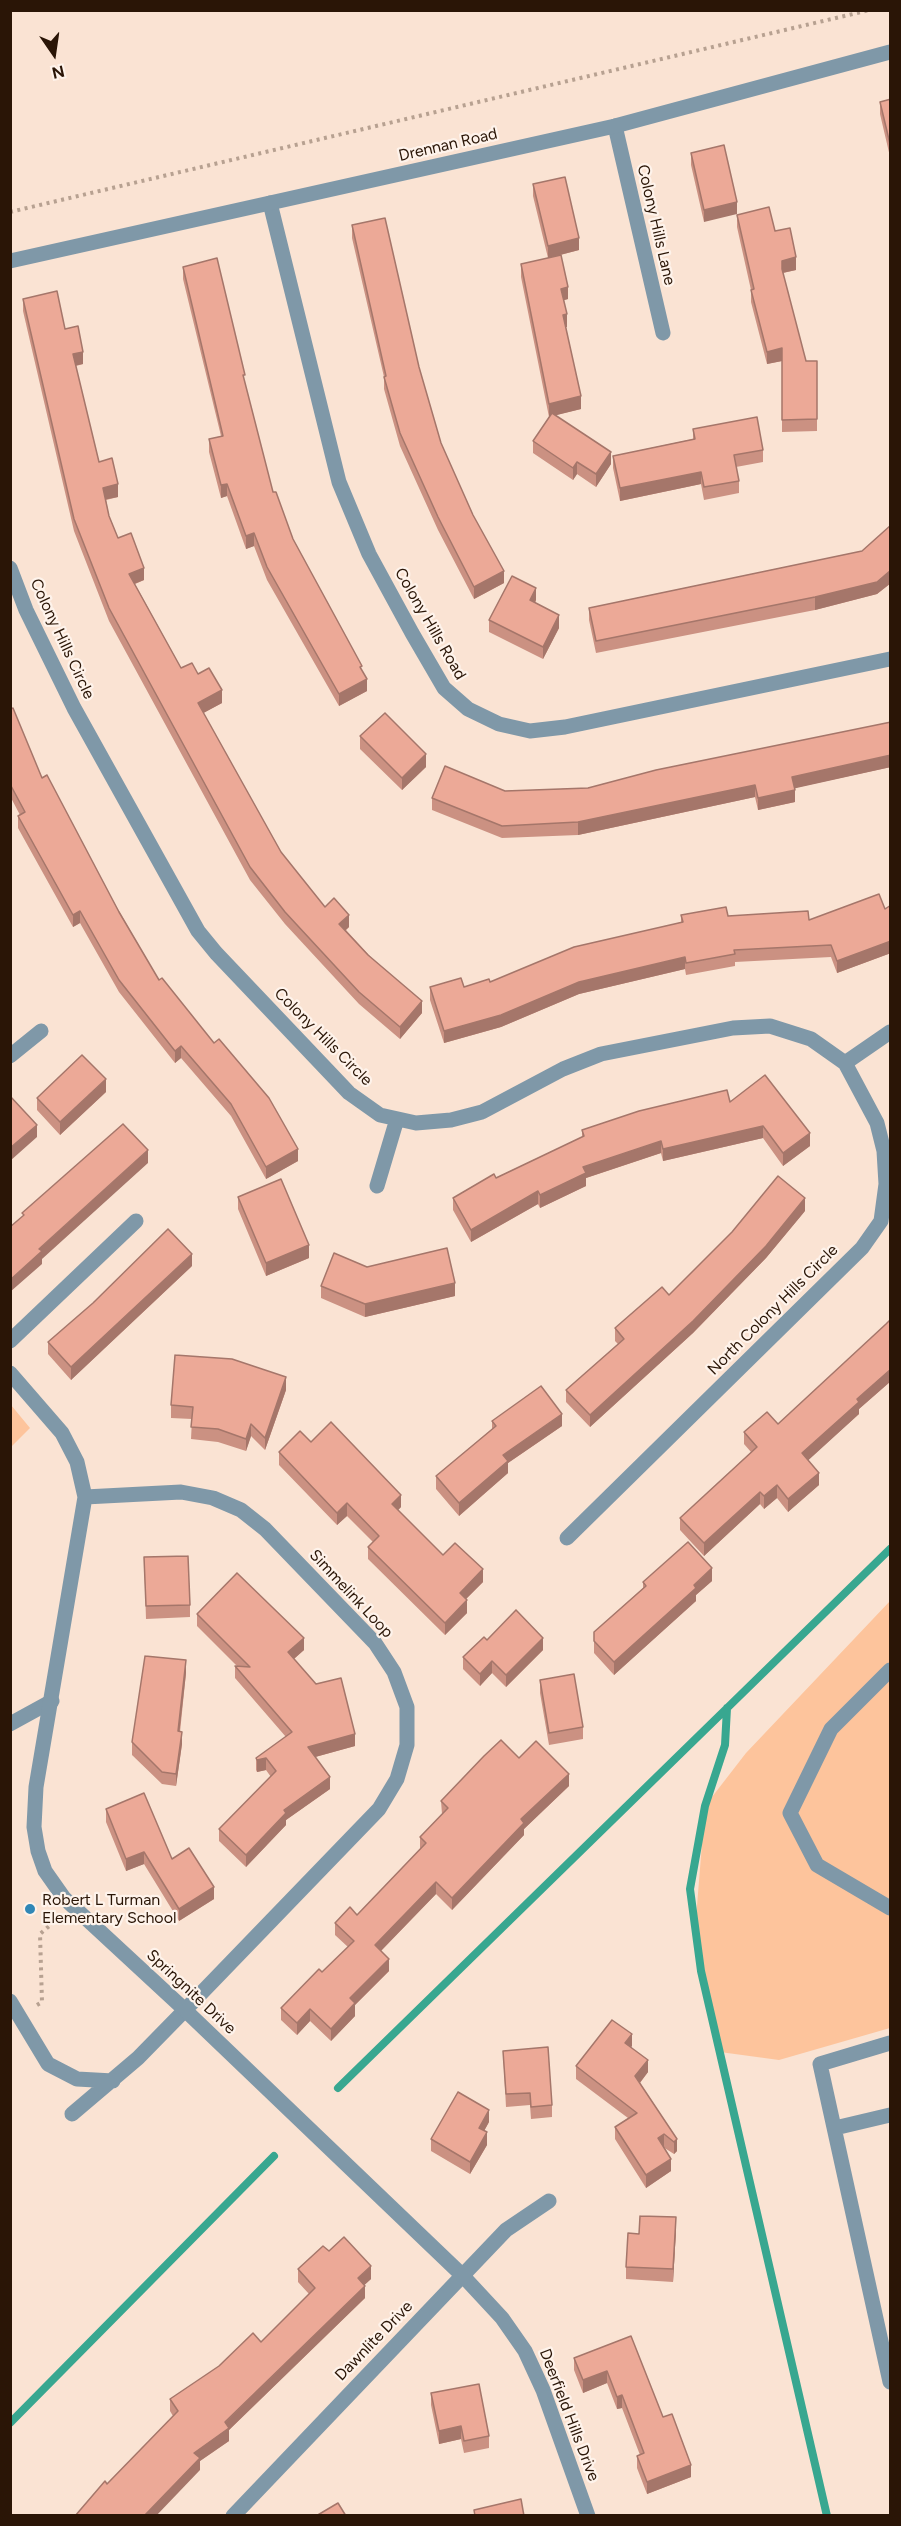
<!DOCTYPE html>
<html>
<head>
<meta charset="utf-8">
<style>
	body { margin:0 }
	#map { position:relative; width:901px; height:2526px; overflow:hidden; background:#fae3d3; font-family:Figtree,sans-serif }
	canvas { display:block }
	.frame { position:absolute; inset:0; border:12px solid #2a1506; pointer-events:none }
	.north { position:absolute; left:24px; top:24px; width:60px; height:60px; -webkit-text-stroke:4px #fef3eb; paint-order:stroke; rotate:167deg; font-size:16px; font-weight:700; line-height:24px; text-align:center; color:#2a1506 }
	.north::after { content:''; display:block; margin:auto; width:21px; height:27px; background:#2a1506; clip-path:polygon(50% 0,100% 100%,50% 72%,0 100%) }
</style>
</head>
<body>
<div id="map">
<canvas width="901" height="2526"></canvas>
<div class="frame"></div>
<div class="north">N</div>
</div>
<script>
const ctx = document.querySelector('canvas').getContext('2d');
ctx.lineJoin = 'round';
function paint(path, color) { ctx.fillStyle = color; ctx.fill(path, 'evenodd'); }
const toPath = rows => new Path2D(rows.map(r => 'M' + r).join(''));
function trace(path, color, width, dash) { ctx.strokeStyle = color; ctx.lineWidth = width; ctx.lineCap = dash ? 'butt' : 'round'; ctx.setLineDash(dash || []); ctx.stroke(path); }
function drawText(font, color, halo, rows, align = 'center') {
  ctx.font = font + ' Figtree,sans-serif'; ctx.lineWidth = 4.5; ctx.setLineDash([]); ctx.textBaseline = 'middle'; ctx.strokeStyle = halo; ctx.fillStyle = color; for (const [text, x, y, turn = 0] of rows) {
    ctx.save(); ctx.translate(x, y); ctx.rotate((+turn || 0) * Math.PI / 180); ctx.textAlign = isNaN(turn) ? turn : align; if (halo) ctx.strokeText(text, 0, 0); ctx.fillText(text, 0, 0); ctx.restore();
  }
}
const green = toPath([
	[11,1405,30,1428,11,1447],
	[890,1601,890,2028,779,2060,720,2052,695,1931,705,1806,746,1753]
]);
const stream = toPath([
	[727,1708,725,1745,705,1806,690,1889,701,1971,827,2516],
	[338,2088,890,1549],
	[10,2423,274,2156]
]);
const path = toPath([
	[10,212,870,10],
	[37,2005,42,2002,40,1934,55,1921]
]);
const service = toPath([
	[10,1056,41,1031],
	[10,1341,136,1221],
	[10,1724,52,1701],
	[10,2001,48,2064,77,2079,113,2081],
	[890,2043,820,2064,890,2382],
	[72,2114,138,2058,185,2010],
	[835,2128,890,2115]
]);
const minor = toPath([
	[615,126,663,333],
	[270,203,339,482,369,554,412,633,444,688,468,709,499,724,530,731,565,727,890,659],
	[10,568,26,610,74,708,198,931,216,953,349,1093,380,1115,416,1123,451,1120,482,1112,563,1069,601,1054,733,1028,770,1026,811,1039,845,1063,890,1032],
	[377,1186,397,1119],
	[10,1373,62,1433,77,1462,85,1497,36,1787,34,1827,38,1851,45,1871,64,1898,185,2010,463,2276,502,2318,525,2351,543,2390,588,2516],
	[85,1497,181,1492,213,1498,241,1510,265,1529,375,1643,394,1672,407,1707,407,1745,397,1779,379,1809,185,2010],
	[567,1538,862,1248,881,1221,886,1184,884,1151,877,1123,845,1063],
	[890,1670,831,1729,790,1813,817,1865,890,1908],
	[233,2516,506,2230,549,2201]
]);
const tertiary = toPath([
	[10,261,615,126,890,52]
]);
const wall = toPath([
	[891,99,891,161,880,114,880,102],
	[724,145,704,222,691,165,691,153],
	[533,184,579,250,549,258,568,299,564,300,567,327,566,327,581,409,556,415,611,464,596,487,577,474,573,480,533,453,533,441,549,417,521,277,521,264,548,258,533,196],
	[737,215,775,231,796,270,783,273,806,361,817,361,817,431,782,432,782,361,767,364,751,302,751,290,737,227],
	[352,225,419,367,441,443,473,515,504,583,474,599,438,530,400,446,384,389,384,377,352,238],
	[183,267,245,384,273,492,293,539,362,672,367,691,339,706,267,580,254,546,246,549,227,496,221,498,209,452,209,439,221,436,183,279],
	[23,299,65,329,83,364,76,366,99,462,118,497,106,500,109,516,118,538,144,580,135,584,181,668,198,674,222,703,203,713,281,852,325,907,349,927,346,930,422,1013,400,1039,359,1004,285,924,250,880,109,621,74,531,23,311],
	[693,429,763,450,763,462,736,467,739,481,739,493,704,500,701,484,620,501,613,468,613,456,693,439],
	[891,525,891,583,877,594,815,610,596,653,589,620,589,608,862,551],
	[536,600,535,603,559,628,543,659,489,632,489,620],
	[10,709,42,778,159,980,298,1161,266,1179,231,1116,181,1058,175,1063,119,992,80,923,73,927,18,828,18,816,20,815,10,796],
	[891,722,891,767,794,788,795,802,758,810,755,797,578,835,502,838,432,810,432,798,505,791,588,788],
	[360,736,426,767,402,790,360,749],
	[891,905,891,953,837,973,831,957,735,962,735,966,686,975,685,969,579,994,501,1027,444,1043,430,1000,430,987,464,987,490,982,681,922,681,915,809,920,885,909],
	[106,1092,60,1135,37,1110,37,1098],
	[730,1102,810,1146,783,1166,763,1138,663,1161,661,1153,586,1178,586,1186,540,1208,538,1204,471,1242,453,1210,453,1198,582,1137,582,1130],
	[238,1197,309,1258,266,1276,238,1209],
	[805,1211,766,1258,693,1333,590,1427,566,1402,566,1390,618,1344,615,1341,615,1328],
	[192,1266,71,1380,48,1354,48,1342],
	[367,1267,455,1296,365,1317,321,1298,321,1286],
	[891,1319,891,1381,859,1409,859,1414,808,1460,819,1485,788,1512,777,1498,764,1509,760,1504,704,1556,680,1530,680,1518,751,1452,744,1444,744,1432,778,1424,886,1324],
	[286,1390,265,1450,251,1436,246,1451,218,1442,191,1439,192,1419,171,1418,171,1405],
	[492,1421,562,1426,508,1463,508,1473,459,1516,436,1489,436,1476,492,1429],
	[311,1442,401,1507,398,1510,443,1555,483,1582,466,1599,467,1613,445,1635,368,1559,368,1547,373,1542,347,1516,337,1525,279,1465,279,1452],
	[144,1557,190,1605,190,1617,146,1619],
	[712,1581,696,1595,696,1601,614,1675,594,1653,594,1632,643,1588,643,1582],
	[197,1614,304,1650,294,1659,355,1746,315,1757,330,1789,286,1820,286,1825,246,1867,219,1841,219,1829,271,1777,266,1770,257,1772,256,1770,256,1758,286,1737,235,1678,235,1666,237,1666,197,1626],
	[487,1640,543,1650,506,1687,492,1673,480,1686,463,1669,463,1657],
	[186,1673,180,1732,182,1744,176,1786,162,1784,132,1755,132,1742],
	[540,1680,583,1727,583,1739,549,1745,540,1693],
	[519,1758,569,1786,524,1829,524,1835,452,1910,436,1894,381,1951,389,1971,355,2005,355,2016,331,2041,310,2021,297,2035,281,2020,281,2008,322,1972,348,1947,335,1935,335,1923,357,1915,420,1849,420,1837,442,1814,441,1801],
	[106,1809,172,1859,214,1899,179,1921,144,1864,126,1871,106,1822],
	[632,2046,631,2047,648,2072,640,2083,677,2139,677,2151,674,2154,663,2147,671,2171,646,2188,615,2139,615,2127,628,2118,576,2079,576,2066],
	[503,2051,552,2105,552,2117,531,2119,530,2105,506,2107],
	[489,2122,484,2131,487,2145,470,2174,431,2151,431,2139],
	[676,2230,673,2282,626,2279,626,2267,639,2234],
	[329,2251,371,2279,364,2285,365,2298,229,2430,229,2441,200,2461,200,2470,107,2484,173,2416,170,2411,170,2399,261,2342,309,2294,298,2282,298,2269],
	[631,2336,663,2417,691,2477,647,2494,637,2468,637,2456,640,2455,622,2408,617,2409,607,2383,583,2393,574,2370,574,2358],
	[431,2393,489,2436,489,2448,464,2453,461,2439,439,2444,431,2405]
]);
const shadedWall = toPath([
	[737,202,737,214,704,222,704,210],
	[579,238,579,250,548,258,548,246],
	[796,257,796,270,782,273,782,261],
	[568,287,568,299,561,301,561,289],
	[567,314,567,327,563,327,563,315],
	[782,348,782,361,767,364,767,352],
	[83,352,83,364,73,366,73,354],
	[581,396,581,409,549,417,549,404],
	[611,452,611,464,596,487,596,474],
	[577,462,577,474,573,480,573,468],
	[701,472,701,484,620,501,620,488],
	[118,484,118,497,103,500,103,488],
	[227,484,227,496,221,498,221,485],
	[254,533,254,546,246,549,246,536],
	[144,568,144,580,129,586,129,574],
	[891,570,891,583,877,594,815,610,815,597],
	[504,571,504,583,474,599,474,587],
	[536,588,536,600,530,613,530,600],
	[559,615,559,628,543,659,543,647],
	[367,679,367,691,339,706,339,694],
	[222,690,222,703,198,716,198,703],
	[426,754,426,767,402,790,402,778],
	[891,755,891,767,792,789,792,777],
	[755,785,755,797,578,835,578,822],
	[795,790,795,802,758,810,758,798],
	[80,911,80,923,73,927,73,915],
	[349,915,349,927,339,936,339,924],
	[891,941,891,953,837,973,837,961],
	[685,957,685,969,579,994,501,1027,444,1043,444,1031,579,982],
	[422,1001,422,1013,400,1039,400,1027],
	[181,1046,181,1058,175,1063,175,1051],
	[106,1079,106,1092,60,1135,60,1122],
	[37,1125,37,1137,10,1161,10,1148],
	[763,1126,763,1138,663,1161,663,1149],
	[810,1133,810,1146,783,1166,783,1153],
	[661,1141,661,1153,586,1178,586,1186,540,1208,540,1195,583,1167],
	[298,1149,298,1161,266,1179,266,1167],
	[148,1150,148,1163,42,1259,42,1264,10,1292,10,1280,39,1249],
	[538,1191,538,1204,471,1242,471,1230],
	[805,1198,805,1211,766,1258,693,1333,590,1427,590,1415],
	[309,1245,309,1258,266,1276,266,1263],
	[192,1254,192,1266,71,1380,71,1367],
	[455,1283,455,1296,365,1317,365,1304],
	[891,1369,891,1381,859,1409,859,1414,802,1466,802,1453,857,1399],
	[286,1377,286,1390,265,1450,265,1438],
	[562,1414,562,1426,508,1463,508,1473,459,1516,459,1503,503,1455],
	[251,1424,251,1436,246,1451,246,1439],
	[819,1473,819,1485,788,1512,788,1499],
	[777,1485,777,1498,764,1509,764,1496],
	[760,1492,760,1504,704,1556,704,1543],
	[401,1495,401,1507,392,1516,392,1504],
	[347,1503,347,1516,337,1525,337,1513],
	[712,1568,712,1581,696,1595,696,1601,614,1675,614,1662],
	[483,1569,483,1582,460,1605,460,1593],
	[467,1600,467,1613,445,1635,445,1623],
	[304,1638,304,1650,288,1664,288,1652],
	[543,1638,543,1650,506,1687,506,1675],
	[186,1660,186,1673,178,1744,178,1731],
	[492,1661,492,1673,480,1686,480,1674],
	[182,1732,182,1744,176,1786,176,1774],
	[355,1734,355,1746,308,1759,308,1747],
	[266,1758,266,1770,257,1772,257,1760],
	[569,1774,569,1786,524,1829,524,1835,452,1910,452,1898,521,1819],
	[330,1777,330,1789,286,1820,286,1825,246,1867,246,1855,284,1810],
	[144,1852,144,1864,126,1871,126,1859],
	[436,1882,436,1894,375,1957,375,1945],
	[214,1887,214,1899,179,1921,179,1909],
	[389,1959,389,1971,355,2005,355,2016,331,2041,331,2029,350,1998],
	[310,2009,310,2021,297,2035,297,2023],
	[632,2034,632,2046,625,2055,625,2043],
	[648,2060,648,2072,635,2089,635,2076],
	[489,2110,489,2122,479,2140,479,2128],
	[487,2132,487,2145,470,2174,470,2162],
	[664,2134,664,2146,658,2150,658,2138],
	[677,2139,677,2151,674,2154,674,2142],
	[671,2159,671,2171,646,2188,646,2175],
	[676,2217,676,2230,673,2282,673,2269],
	[371,2266,371,2279,358,2291,358,2278],
	[365,2286,365,2298,229,2430,229,2441,200,2461,200,2470,156,2516,144,2516,194,2453],
	[607,2371,607,2383,583,2393,583,2380],
	[622,2395,622,2408,617,2409,617,2397],
	[461,2426,461,2439,439,2444,439,2431],
	[691,2465,691,2477,647,2494,647,2482]
]);
const building = toPath([
	[891,99,891,148,880,102,891,99],
	[724,145,737,202,704,210,691,153,724,145],
	[565,177,579,238,548,246,533,184,565,177],
	[769,207,775,231,790,228,796,257,782,261,782,269,806,361,817,361,817,419,782,420,782,348,767,352,751,290,754,289,737,215,769,207],
	[385,218,419,367,441,443,473,515,504,571,474,587,438,517,400,433,384,377,386,376,352,225,385,218],
	[561,255,568,287,561,289,567,314,563,315,581,396,549,404,521,264,561,255],
	[217,258,245,375,243,375,273,492,276,492,293,539,362,666,360,667,367,679,339,694,267,567,254,533,246,536,227,484,221,485,209,439,223,436,183,267,217,258],
	[57,291,65,329,78,326,83,352,73,354,99,462,112,458,118,484,103,488,109,516,118,538,131,533,144,568,129,574,181,668,192,663,198,674,209,668,222,690,198,703,281,852,325,907,334,898,349,915,339,924,368,955,422,1001,400,1027,359,992,285,912,250,867,109,608,74,519,23,299,57,291],
	[552,413,611,452,596,474,577,462,573,468,533,441,552,413],
	[757,417,763,450,734,455,739,481,704,487,701,472,620,488,613,456,695,439,693,429,757,417],
	[891,525,891,570,877,582,815,597,596,641,589,608,862,551,891,525],
	[512,576,536,588,530,600,559,615,543,647,489,620,512,576],
	[13,708,42,778,47,775,119,912,159,980,162,978,214,1043,219,1039,269,1098,298,1149,266,1167,231,1104,181,1046,175,1051,119,980,80,911,73,915,18,816,25,812,10,784,10,709,13,708],
	[385,713,426,754,402,778,360,736,385,713],
	[891,722,891,755,792,777,795,790,758,798,755,785,578,822,502,826,432,798,445,766,505,791,588,788,656,770,891,722],
	[879,894,885,909,891,905,891,941,837,961,831,945,734,950,735,954,686,963,685,957,579,982,501,1015,444,1031,430,987,461,978,464,987,489,979,490,982,574,947,683,922,681,915,726,907,728,916,808,911,809,920,879,894],
	[82,1055,106,1079,60,1122,37,1098,82,1055],
	[765,1075,810,1133,783,1153,763,1126,663,1149,661,1141,583,1167,586,1173,540,1195,538,1191,471,1230,453,1198,494,1174,496,1178,584,1136,582,1130,639,1111,727,1090,730,1102,765,1075],
	[10,1096,37,1125,10,1148,10,1096],
	[123,1124,148,1150,39,1249,42,1251,10,1280,10,1227,24,1215,22,1213,123,1124],
	[778,1176,805,1198,766,1246,693,1321,590,1415,566,1390,624,1339,615,1328,662,1287,669,1295,732,1232,778,1176],
	[281,1179,309,1245,266,1263,238,1197,281,1179],
	[168,1229,192,1254,71,1367,48,1342,93,1303,168,1229],
	[447,1248,455,1283,365,1304,321,1286,334,1253,367,1267,447,1248],
	[891,1319,891,1369,857,1399,859,1402,802,1453,819,1473,788,1499,777,1485,764,1496,760,1492,704,1543,680,1518,757,1447,744,1432,767,1412,778,1424,886,1324,891,1319],
	[175,1355,232,1359,286,1377,265,1438,251,1424,246,1439,218,1429,191,1427,193,1407,171,1405,175,1355],
	[541,1386,562,1414,503,1455,508,1461,459,1503,436,1476,496,1426,492,1421,541,1386],
	[331,1422,401,1495,392,1504,443,1555,455,1543,483,1569,460,1593,467,1600,445,1623,368,1547,379,1536,347,1503,337,1513,279,1452,300,1431,311,1442,331,1422],
	[688,1542,712,1568,694,1585,696,1588,614,1662,594,1641,594,1632,646,1586,643,1582,688,1542],
	[188,1556,190,1605,146,1606,144,1557,188,1556],
	[237,1573,304,1638,288,1652,316,1684,341,1678,355,1734,308,1747,330,1777,284,1810,286,1813,246,1855,219,1829,276,1771,266,1758,257,1760,256,1758,292,1732,235,1666,250,1667,197,1614,237,1573],
	[516,1610,543,1638,506,1675,492,1661,480,1674,463,1657,484,1637,487,1640,516,1610],
	[145,1656,186,1660,178,1731,182,1732,176,1774,162,1772,132,1742,145,1656],
	[574,1674,583,1727,549,1733,540,1680,574,1674],
	[501,1740,519,1758,536,1741,569,1774,521,1819,524,1823,452,1898,436,1882,375,1945,389,1959,350,1998,355,2003,331,2029,310,2009,297,2023,281,2008,319,1969,322,1972,354,1941,335,1923,350,1907,357,1915,426,1843,420,1837,448,1808,441,1801,484,1756,501,1740],
	[144,1793,172,1859,189,1848,214,1887,179,1909,144,1852,126,1859,106,1809,144,1793],
	[612,2020,632,2034,625,2043,648,2060,635,2076,677,2139,674,2142,664,2134,658,2138,671,2159,646,2175,615,2127,637,2113,576,2066,612,2020],
	[548,2047,552,2105,531,2107,530,2093,506,2094,503,2051,548,2047],
	[458,2092,489,2110,479,2128,487,2132,470,2162,431,2139,458,2092],
	[640,2216,676,2217,673,2269,626,2267,628,2233,639,2234,640,2216],
	[344,2237,371,2266,358,2278,365,2286,225,2422,229,2428,194,2453,200,2458,144,2516,75,2516,105,2481,107,2484,178,2411,170,2399,219,2366,253,2333,261,2342,315,2288,298,2269,323,2246,329,2251,344,2237],
	[631,2336,663,2417,672,2414,691,2465,647,2482,637,2456,644,2453,622,2395,617,2397,607,2371,583,2380,574,2358,631,2336],
	[479,2384,489,2436,464,2441,461,2426,439,2431,431,2393,479,2384],
	[521,2499,524,2516,475,2516,474,2510,521,2499],
	[338,2503,346,2516,316,2516,338,2503]
]);
const markers = [
	[30,1909,6,"#3087b6"]
];
const streetNames = [
	["Drennan Road",448,145,-13],
	["Colony Hills Lane",656,225,77],
	["Colony Hills Road",430,624,60],
	["Colony Hills Circle",62,639,65],
	["Colony Hills Circle",323,1037,45],
	["North Colony Hills Circle",773,1310,-45],
	["Simmelink Loop",351,1594,47],
	["Springnite Drive",191,1992,43],
	["Dawnlite Drive",374,2341,-46],
	["Deerfield Hills Drive",569,2415,69]
];
const poiNames = [
	["Robert L Turman",42,1900],
	["Elementary School",42,1918]
];
paint(green, '#fdc49c');
trace(stream, '#38a790', 8);
trace(path, '#b7a191', 4, [3, 4.5]);
trace(service, '#7f98a8', 15);
trace(minor, '#7f98a8', 15);
trace(tertiary, '#7f98a8', 15);
paint(wall, '#cb9182');
paint(shadedWall, '#a5766a');
paint(building, '#eca997');
trace(building, '#a5766a', 1.5);
for (const [x, y, r, color] of markers) { const dot = new Path2D(); dot.arc(x, y, r, 0, 2 * Math.PI); ctx.fillStyle = color; ctx.fill(dot); trace(dot, '#fef3eb', 2); }
drawText('16px', '#2a1506', '#fef3eb', streetNames);
drawText('16px', '#2a1506', '#fef3eb', poiNames, 'left');
</script>
</body>
</html>
